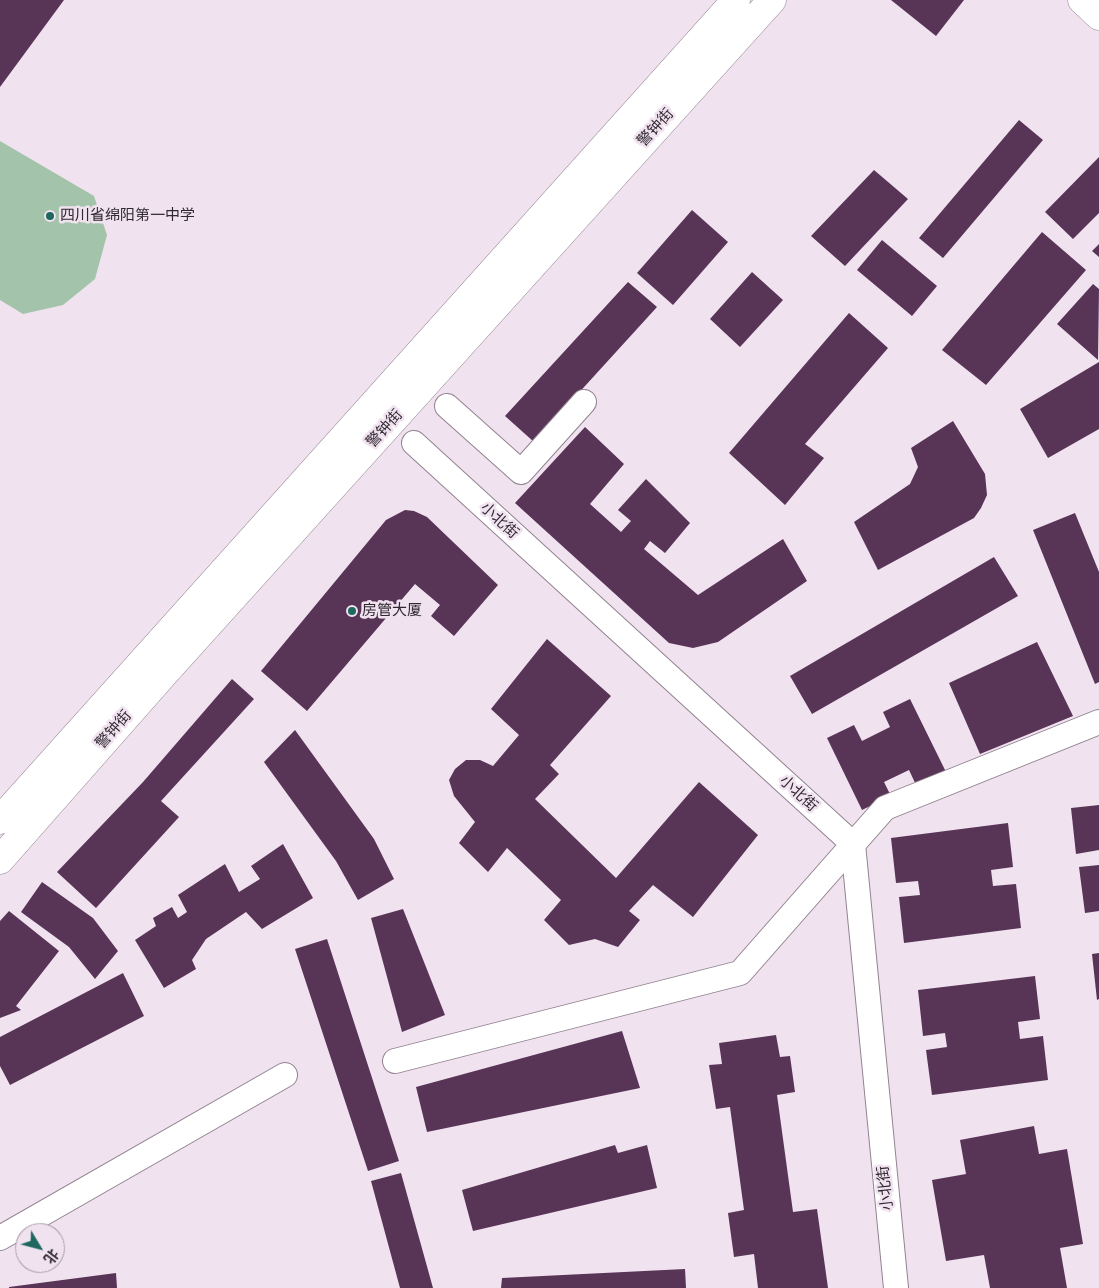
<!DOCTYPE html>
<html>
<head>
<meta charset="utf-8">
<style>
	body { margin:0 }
	#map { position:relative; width:1099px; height:1288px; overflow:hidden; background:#f1e2f0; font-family:"DM Sans","Noto Sans SC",sans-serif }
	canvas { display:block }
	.north { position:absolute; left:15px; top:1223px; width:50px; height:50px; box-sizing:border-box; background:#f1e2f0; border:1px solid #a398a3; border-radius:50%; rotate:127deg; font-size:14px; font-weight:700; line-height:20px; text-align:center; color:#2f292f }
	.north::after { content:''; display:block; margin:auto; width:18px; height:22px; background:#1e685f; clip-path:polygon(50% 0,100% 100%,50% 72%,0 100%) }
</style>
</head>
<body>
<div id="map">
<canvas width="1099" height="1288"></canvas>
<div class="north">北</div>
</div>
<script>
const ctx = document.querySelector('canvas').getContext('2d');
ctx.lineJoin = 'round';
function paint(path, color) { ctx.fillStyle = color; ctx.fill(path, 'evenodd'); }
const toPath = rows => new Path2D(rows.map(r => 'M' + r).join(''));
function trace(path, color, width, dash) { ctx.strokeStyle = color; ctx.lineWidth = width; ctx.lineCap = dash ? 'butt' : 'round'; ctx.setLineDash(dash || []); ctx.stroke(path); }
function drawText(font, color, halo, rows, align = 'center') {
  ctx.font = font + ' "DM Sans","Noto Sans SC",sans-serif'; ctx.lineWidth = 5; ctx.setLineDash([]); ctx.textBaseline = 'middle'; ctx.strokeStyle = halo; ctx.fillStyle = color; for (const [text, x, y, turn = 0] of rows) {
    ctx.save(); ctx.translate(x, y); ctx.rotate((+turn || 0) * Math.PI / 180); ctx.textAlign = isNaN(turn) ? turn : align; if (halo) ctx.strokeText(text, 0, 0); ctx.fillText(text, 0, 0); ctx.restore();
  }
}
const green = toPath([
	[0,141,94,196,107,235,95,279,63,305,23,314,0,300]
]);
const building = toPath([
	[0,0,64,0,0,87],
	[891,0,964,0,936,36],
	[1019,120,1043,140,943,258,919,238],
	[1099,157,1099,213,1073,239,1045,212],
	[874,170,908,199,845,266,811,236],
	[692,210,728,242,673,305,637,273],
	[1042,232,1086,270,986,385,942,350],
	[882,240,937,286,912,316,857,270],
	[1099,244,1099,257,1092,251],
	[752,272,783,300,740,347,710,319],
	[628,282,657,307,534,442,505,416],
	[1093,284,1099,289,1098,360,1057,324],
	[849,313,888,348,805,444,824,458,785,505,729,453],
	[1099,362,1099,429,1048,458,1020,409],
	[953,421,985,474,987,495,981,508,974,518,878,570,854,522,910,484,918,467,911,448],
	[585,427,624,464,590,504,621,532,631,521,618,510,646,479,690,523,665,553,650,541,644,549,698,595,783,539,807,581,718,642,693,648,669,643,515,503],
	[405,510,414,511,427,517,498,585,454,636,431,616,440,605,415,584,307,711,261,671,386,520],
	[1075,513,1099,572,1099,682,1095,684,1033,530],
	[994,557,1018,596,812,714,790,676],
	[547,639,611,696,550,765,559,774,535,799,616,878,699,782,758,835,693,917,653,885,629,911,640,920,618,947,595,939,569,945,544,920,561,900,507,848,488,872,459,843,475,822,454,796,449,780,455,769,466,760,480,760,493,766,519,735,491,709],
	[1037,642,1073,716,980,754,949,683],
	[232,679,254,699,161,801,179,817,96,908,57,872,143,782],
	[910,699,946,772,917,787,909,770,884,782,891,796,862,810,827,738,854,725,862,741,890,727,883,712],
	[295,730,374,839,394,879,358,900,336,861,264,762],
	[1099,805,1099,850,1076,854,1071,808],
	[1008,823,1013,867,991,870,993,886,1016,884,1021,928,904,943,899,897,920,895,918,881,896,883,891,838],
	[283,844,313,898,262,929,246,912,206,939,192,960,196,969,164,988,135,940,156,926,153,918,172,907,178,918,187,912,178,895,225,864,239,892,260,879,251,866],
	[1099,865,1099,911,1085,913,1079,867],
	[42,882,93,918,118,951,95,979,69,947,21,912],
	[403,909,445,1015,402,1032,371,918],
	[9,911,59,951,16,1006,21,1010,0,1018,0,921],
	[327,939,399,1161,368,1171,295,949],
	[1099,953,1099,999,1097,1000,1092,954],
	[123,973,144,1016,10,1085,0,1066,0,1037],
	[1035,976,1040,1019,1018,1022,1020,1039,1043,1036,1048,1080,932,1095,926,1050,947,1047,945,1033,923,1036,918,990],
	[622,1031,640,1088,427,1132,416,1087],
	[776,1035,780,1057,790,1056,795,1092,777,1095,793,1212,817,1209,828,1288,758,1288,754,1254,734,1257,728,1213,744,1210,730,1107,716,1109,709,1065,722,1064,719,1043],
	[1034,1126,1039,1154,1067,1149,1083,1244,1060,1248,1067,1288,990,1288,984,1255,946,1261,932,1180,966,1174,960,1140],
	[615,1145,618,1153,647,1145,657,1188,473,1231,462,1190],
	[401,1173,433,1288,400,1288,371,1181],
	[685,1269,686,1288,501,1288,502,1278],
	[116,1273,117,1288,9,1288,9,1287]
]);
const street = toPath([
	[447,406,521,472,584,402],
	[414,443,853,844,896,1288],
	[395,1061,740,973,885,808,1099,722],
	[0,1238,285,1075]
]);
const secondary = toPath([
	[1082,0,1099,16],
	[0,820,736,0],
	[0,860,164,674,772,0]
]);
const markers = [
	[50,216,5,"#1e685f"],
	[352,611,5,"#1e685f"]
];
const streetNames = [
	["警钟街",656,128,-48],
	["警钟街",385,429,-48],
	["小北街",499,521,42],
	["警钟街",114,730,-49],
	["小北街",798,794,42],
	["小北街",886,1188,-96]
];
const poiNames = [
	["四川省绵阳第一中学",60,216],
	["房管大厦",362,611]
];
paint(green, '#a3c3aa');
paint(building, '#583457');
trace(street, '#918390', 26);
trace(secondary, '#918390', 29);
trace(street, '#fff', 24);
trace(secondary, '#fff', 28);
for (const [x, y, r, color] of markers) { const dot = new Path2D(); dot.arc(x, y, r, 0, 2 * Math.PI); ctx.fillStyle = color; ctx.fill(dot); trace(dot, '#f1e2f0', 2); }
drawText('15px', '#2f292f', '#f1e2f0', streetNames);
drawText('15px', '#2f292f', '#f1e2f0', poiNames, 'left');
</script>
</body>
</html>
